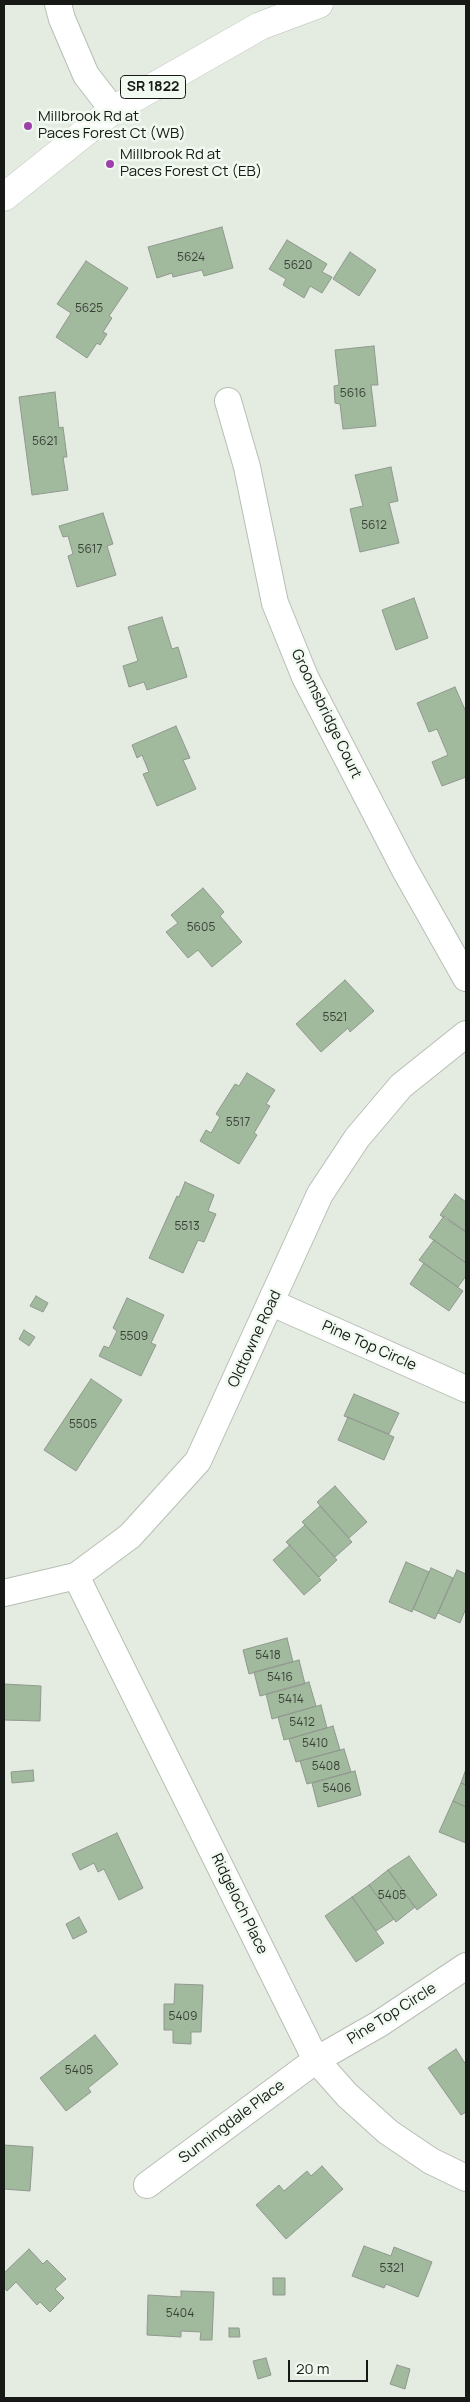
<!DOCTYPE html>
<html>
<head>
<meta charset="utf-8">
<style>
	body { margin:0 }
	#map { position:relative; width:470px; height:2402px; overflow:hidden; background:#e4ece2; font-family:Manrope,sans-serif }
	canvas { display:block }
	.frame { position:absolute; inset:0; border:5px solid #161915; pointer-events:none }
	.scale { position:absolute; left:288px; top:2360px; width:80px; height:22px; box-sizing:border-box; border:2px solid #161915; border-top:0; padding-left:6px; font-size:15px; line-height:18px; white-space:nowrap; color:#161915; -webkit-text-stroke:4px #f1faf0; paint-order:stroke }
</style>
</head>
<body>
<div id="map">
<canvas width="470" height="2402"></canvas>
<div class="frame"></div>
<div class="scale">20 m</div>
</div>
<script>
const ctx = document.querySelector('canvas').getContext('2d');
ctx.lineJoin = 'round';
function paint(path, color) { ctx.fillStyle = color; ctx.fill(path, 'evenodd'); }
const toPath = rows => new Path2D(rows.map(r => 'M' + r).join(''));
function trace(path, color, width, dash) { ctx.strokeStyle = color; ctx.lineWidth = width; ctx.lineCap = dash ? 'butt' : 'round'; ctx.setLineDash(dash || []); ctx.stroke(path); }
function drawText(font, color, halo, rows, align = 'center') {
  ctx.font = font + ' Manrope,sans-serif'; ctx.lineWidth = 5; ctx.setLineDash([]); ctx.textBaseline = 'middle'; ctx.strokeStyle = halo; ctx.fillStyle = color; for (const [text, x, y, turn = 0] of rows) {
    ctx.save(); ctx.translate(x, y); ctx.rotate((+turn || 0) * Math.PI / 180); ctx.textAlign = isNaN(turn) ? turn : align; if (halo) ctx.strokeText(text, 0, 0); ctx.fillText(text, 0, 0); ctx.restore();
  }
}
const building = toPath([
	[222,227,233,268,204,276,202,270,173,277,172,273,157,278,148,247,222,227],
	[287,240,327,264,322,272,332,277,322,293,310,286,304,298,283,285,286,279,269,269,287,240],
	[350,252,376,270,359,296,333,279,350,252],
	[86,261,128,288,109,316,112,318,103,332,107,334,100,345,97,343,87,358,56,337,71,313,57,304,86,261],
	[374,346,378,385,371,385,376,426,343,429,340,404,335,403,334,386,339,385,335,350,374,346],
	[55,392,59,428,63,427,67,457,63,457,68,490,32,495,19,397,55,392],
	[391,467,398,501,389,503,399,543,360,552,350,509,363,506,355,475,391,467],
	[103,513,113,544,107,546,116,575,77,587,68,556,73,554,68,536,63,537,59,526,103,513],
	[414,598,428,638,396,650,382,610,414,598],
	[162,617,172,649,178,647,187,677,147,690,144,682,129,687,123,666,138,661,128,627,162,617],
	[455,687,466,712,466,777,442,786,432,762,448,755,437,729,429,732,417,703,455,687],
	[176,726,190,758,183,760,196,789,157,806,143,774,149,772,142,755,137,758,132,745,176,726],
	[203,888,224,912,220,916,242,942,212,967,198,950,188,958,166,932,178,923,171,915,203,888],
	[345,980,374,1011,350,1032,348,1028,321,1052,296,1024,345,980],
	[247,1073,275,1090,266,1104,270,1106,254,1133,257,1135,239,1164,200,1141,206,1130,211,1133,220,1117,216,1114,235,1084,239,1086,247,1073],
	[185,1182,214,1195,208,1211,216,1214,204,1242,198,1240,183,1273,149,1258,177,1196,179,1197,185,1182],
	[455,1194,466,1202,466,1232,440,1215,455,1194],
	[444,1216,466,1232,466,1263,429,1237,444,1216],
	[434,1240,466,1263,466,1276,458,1287,419,1260,434,1240],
	[424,1263,463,1291,449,1311,410,1284,424,1263],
	[36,1296,48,1303,43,1312,30,1306,36,1296],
	[127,1298,164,1315,151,1343,156,1345,141,1376,99,1356,104,1346,109,1348,117,1331,113,1328,127,1298],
	[24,1330,35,1337,29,1346,19,1339,24,1330],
	[91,1379,122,1400,76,1471,44,1450,91,1379],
	[354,1394,399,1413,389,1434,344,1416,354,1394],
	[348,1417,394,1437,384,1460,338,1440,348,1417],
	[335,1486,367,1522,349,1538,317,1502,335,1486],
	[320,1506,352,1542,335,1557,302,1522,320,1506],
	[305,1525,337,1560,319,1577,286,1542,305,1525],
	[290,1545,321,1580,304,1595,273,1560,290,1545],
	[406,1562,429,1572,412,1612,389,1602,406,1562],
	[431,1568,453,1578,435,1619,413,1609,431,1568],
	[457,1570,466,1574,466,1608,460,1623,438,1613,457,1570],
	[287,1638,293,1662,249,1674,243,1650,287,1638],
	[299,1660,305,1684,260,1696,254,1672,299,1660],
	[309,1682,316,1706,272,1719,266,1694,309,1682],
	[4,1684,41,1686,40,1721,4,1720,4,1684],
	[321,1705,327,1728,284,1740,278,1717,321,1705],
	[333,1726,340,1750,296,1762,289,1739,333,1726],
	[344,1749,351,1772,307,1784,300,1761,344,1749],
	[466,1769,466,1785,461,1783,466,1769],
	[33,1770,34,1781,12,1783,11,1772,33,1770],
	[355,1771,361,1795,318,1807,312,1783,355,1771],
	[461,1783,466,1785,466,1807,453,1801,461,1783],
	[453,1801,466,1807,466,1843,439,1832,453,1801],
	[117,1833,143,1888,119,1900,104,1869,98,1872,94,1863,80,1870,72,1854,117,1833],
	[409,1856,437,1895,417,1910,388,1870,409,1856],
	[388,1870,415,1907,396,1922,369,1885,388,1870],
	[369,1885,394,1919,376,1931,352,1897,369,1885],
	[352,1897,384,1943,356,1962,325,1916,352,1897],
	[79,1917,87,1932,73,1939,66,1924,79,1917],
	[175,1984,203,1985,201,2032,191,2032,191,2044,173,2043,173,2030,164,2030,164,2004,174,2004,175,1984],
	[95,2035,118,2064,88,2088,91,2092,66,2111,40,2078,95,2035],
	[456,2049,466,2065,466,2112,461,2115,428,2068,456,2049],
	[4,2145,33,2147,30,2191,4,2189,4,2145],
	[322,2166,343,2189,286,2239,256,2205,279,2185,284,2191,307,2171,311,2176,322,2166],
	[364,2246,391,2256,394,2247,432,2262,418,2297,386,2284,384,2288,352,2276,364,2246],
	[29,2249,43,2264,47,2260,66,2279,55,2289,64,2298,50,2312,40,2302,37,2305,16,2282,7,2291,4,2287,4,2273,29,2249],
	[273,2278,285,2278,285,2295,273,2295,273,2278],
	[181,2291,214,2292,212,2340,200,2340,201,2332,181,2331,181,2337,147,2335,148,2295,181,2297,181,2291],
	[229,2328,239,2328,240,2337,229,2337,229,2328],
	[266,2358,271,2375,258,2379,253,2361,266,2358],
	[397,2365,410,2369,405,2389,390,2384,397,2365]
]);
const street = toPath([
	[58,4,62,19,86,75,113,110],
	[228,401,247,467,275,603,305,677,405,870,466,978],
	[272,1303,466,1389],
	[76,1576,316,2060,347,2095,388,2132,431,2161,466,2178],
	[4,1593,76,1576,130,1536,198,1461,320,1194,357,1138,401,1086,466,1034],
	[147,2185,316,2060,379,2024,466,1966]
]);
const primary = toPath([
	[4,197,113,110,260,26,319,4]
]);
const markers = [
	[28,126,5,"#9e40aa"],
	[110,164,5,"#9e40aa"]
];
const numberNames = [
	["5624",191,258],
	["5620",298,266],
	["5625",89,309],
	["5616",353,394],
	["5621",45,442],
	["5612",374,526],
	["5617",90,550],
	["5605",201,928],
	["5521",335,1018],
	["5517",238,1123],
	["5513",187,1227],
	["5509",134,1337],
	["5505",83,1425],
	["5418",268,1656],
	["5416",280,1678],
	["5414",291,1700],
	["5412",302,1723],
	["5410",315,1744],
	["5408",326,1767],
	["5406",337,1789],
	["5405",392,1896],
	["5409",183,2017],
	["5405",79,2071],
	["5321",392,2269],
	["5404",180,2314]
];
const shields = [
	[153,87,65]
];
const shieldNames = [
	["SR 1822",153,87]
];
const poiNames = [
	["Millbrook Rd at",38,117],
	["Paces Forest Ct (WB)",38,134],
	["Millbrook Rd at",120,155],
	["Paces Forest Ct (EB)",120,172]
];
const streetNames = [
	["Groomsbridge Court",326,714,64],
	["Oldtowne Road",255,1339,-65],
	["Pine Top Circle",369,1346,24],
	["Ridgeloch Place",239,1904,64],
	["Pine Top Circle",392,2014,-32],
	["Sunningdale Place",232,2122,-37]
];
paint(building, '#a1b99c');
trace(building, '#90988f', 1);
trace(street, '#b7bfb5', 28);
trace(primary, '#b7bfb5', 29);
trace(street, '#fff', 26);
trace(primary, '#fff', 28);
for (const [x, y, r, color] of markers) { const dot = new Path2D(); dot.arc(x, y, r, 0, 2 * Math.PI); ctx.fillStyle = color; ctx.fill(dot); trace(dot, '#f1faf0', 2); }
drawText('12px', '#394137', null, numberNames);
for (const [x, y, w] of shields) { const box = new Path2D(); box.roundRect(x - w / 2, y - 11.5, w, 23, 4); ctx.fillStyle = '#f1faf0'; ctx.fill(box); trace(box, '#161915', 1); }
drawText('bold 14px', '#161915', null, shieldNames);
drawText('15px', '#161915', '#f1faf0', poiNames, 'left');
drawText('15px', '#161915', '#f1faf0', streetNames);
</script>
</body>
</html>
